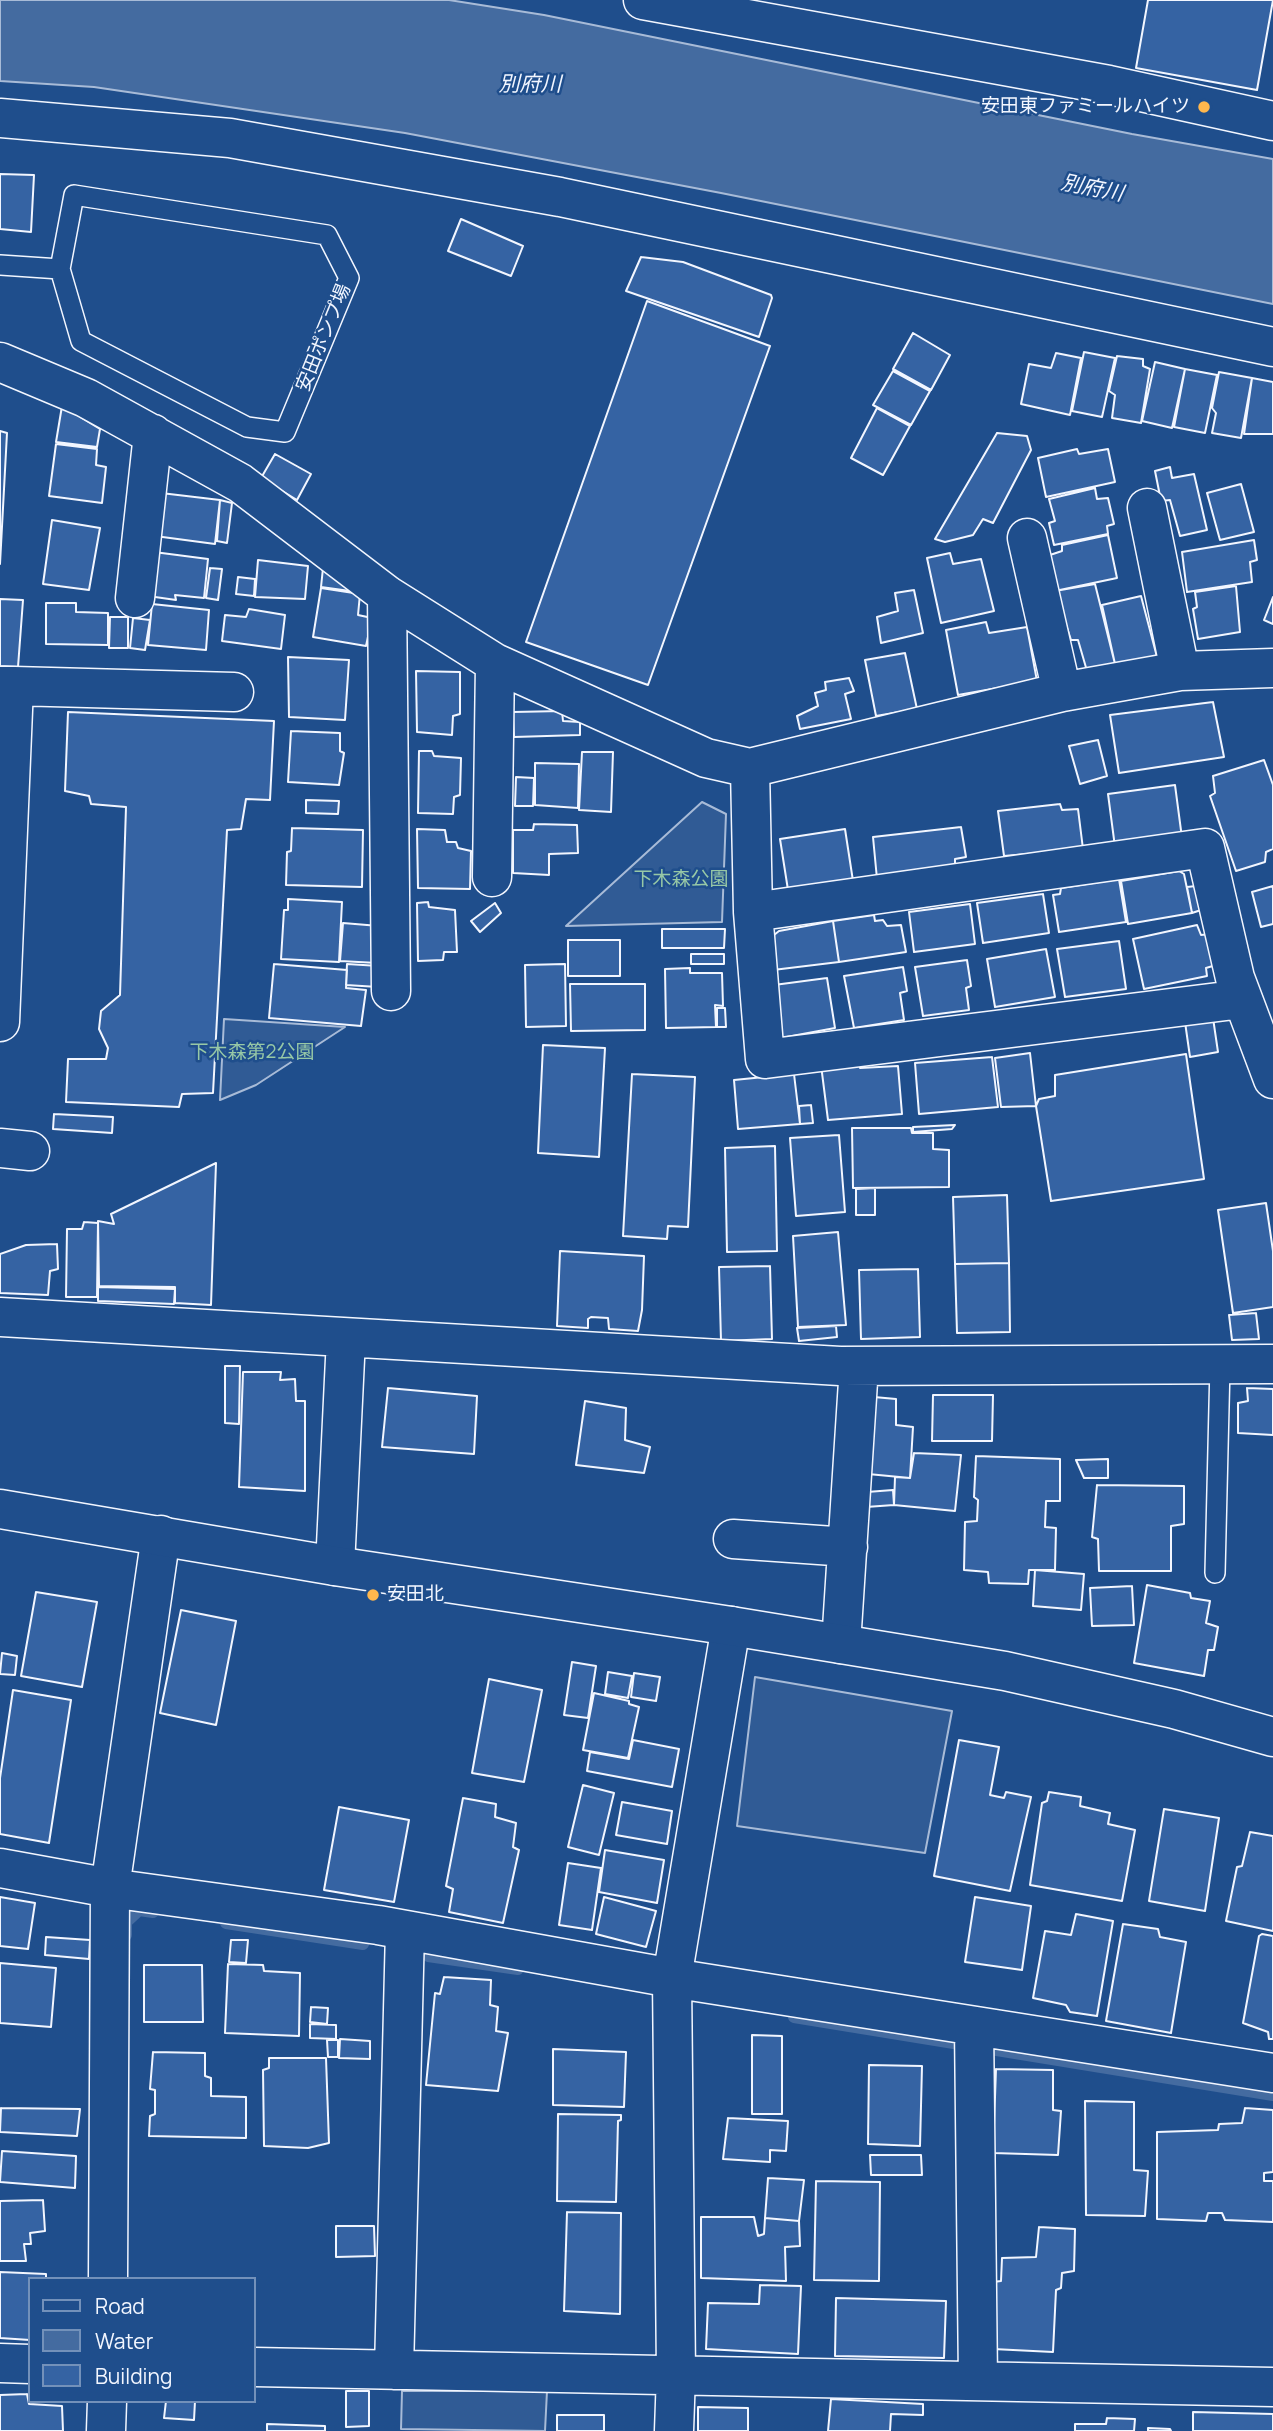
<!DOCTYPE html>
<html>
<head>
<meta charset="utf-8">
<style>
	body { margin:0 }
	#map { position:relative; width:1273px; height:2431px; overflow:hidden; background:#1f4e8c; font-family:Manrope,sans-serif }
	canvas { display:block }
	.legend { position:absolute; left:28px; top:2277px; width:228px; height:126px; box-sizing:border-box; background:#1f4e8c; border:2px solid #7391ba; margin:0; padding:9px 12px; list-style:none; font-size:21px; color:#f2f6ff }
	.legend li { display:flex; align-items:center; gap:14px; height:35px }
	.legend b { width:35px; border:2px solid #7391ba }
</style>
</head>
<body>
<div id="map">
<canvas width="1273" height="2431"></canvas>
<ul class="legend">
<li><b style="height:9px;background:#1f4e8c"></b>Road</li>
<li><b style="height:19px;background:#446ba0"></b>Water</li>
<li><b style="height:19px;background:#3563a3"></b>Building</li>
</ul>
</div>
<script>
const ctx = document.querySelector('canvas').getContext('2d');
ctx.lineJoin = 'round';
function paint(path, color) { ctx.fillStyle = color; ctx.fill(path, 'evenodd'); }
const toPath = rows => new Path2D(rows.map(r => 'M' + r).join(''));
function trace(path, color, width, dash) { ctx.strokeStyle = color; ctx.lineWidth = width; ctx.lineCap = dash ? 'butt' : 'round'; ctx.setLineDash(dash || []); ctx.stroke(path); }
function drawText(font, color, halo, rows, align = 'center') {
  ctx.font = font + ' Manrope,"Noto Sans JP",sans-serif'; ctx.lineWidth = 5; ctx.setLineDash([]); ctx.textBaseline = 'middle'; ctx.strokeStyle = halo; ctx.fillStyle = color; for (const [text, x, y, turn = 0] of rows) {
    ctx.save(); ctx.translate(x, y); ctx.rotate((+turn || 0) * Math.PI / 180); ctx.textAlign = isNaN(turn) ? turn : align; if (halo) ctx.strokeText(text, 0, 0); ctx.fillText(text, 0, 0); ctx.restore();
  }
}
const built = toPath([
	[702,802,726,814,722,922,566,926,702,802],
	[224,1019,345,1027,256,1085,220,1100,224,1019],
	[755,1677,952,1711,925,1853,737,1826,755,1677],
	[402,2391,547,2391,545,2431,401,2429,402,2391]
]);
const water = toPath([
	[0,0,449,0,544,15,1132,134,1273,159,1273,304,721,193,405,133,94,87,0,81,0,0]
]);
const stream = toPath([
	[226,1923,363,1944],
	[126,1935,126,1922,139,1910,153,1912],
	[428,1956,518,1969],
	[794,2017,1273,2095]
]);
const building = toPath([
	[1148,0,1273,0,1257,90,1136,68,1148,0],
	[0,174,34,175,31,232,0,229,0,174],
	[461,219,523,246,511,276,448,251,461,219],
	[641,257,683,262,771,295,772,298,759,337,626,291,641,257],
	[647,301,770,346,648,685,526,642,647,301],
	[913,333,950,355,931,390,893,369,913,333],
	[1084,352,1115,358,1102,417,1072,411,1084,352],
	[1056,353,1081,358,1070,415,1021,404,1029,364,1051,368,1056,353],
	[1117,356,1143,359,1143,366,1150,369,1141,423,1112,418,1115,395,1109,391,1117,356],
	[1155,362,1185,369,1172,428,1142,421,1155,362],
	[1185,369,1217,375,1205,433,1174,427,1185,369],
	[893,371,930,391,911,425,873,405,893,371],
	[1219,372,1252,378,1241,438,1212,433,1216,413,1212,408,1219,372],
	[1252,378,1273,382,1273,434,1244,434,1252,378],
	[62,406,100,429,97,447,56,442,62,406],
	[877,408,910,426,883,475,851,458,877,408],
	[0,431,7,433,0,564,0,431],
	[997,433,1027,436,1031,450,993,523,983,519,973,535,945,542,935,539,997,433],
	[56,444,97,449,96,465,106,467,102,503,49,496,56,444],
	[1077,449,1079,454,1108,449,1115,482,1046,497,1038,458,1077,449],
	[275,454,311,474,297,500,261,478,275,454],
	[1170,467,1172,478,1194,474,1207,530,1180,536,1170,500,1161,501,1155,471,1170,467],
	[1241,484,1254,532,1220,540,1207,493,1241,484],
	[1095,488,1097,499,1108,498,1114,524,1107,526,1108,534,1054,545,1049,523,1055,521,1049,499,1095,488],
	[161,493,220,500,215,544,155,536,161,493],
	[220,500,232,503,227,543,217,541,220,500],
	[52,520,100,528,89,590,43,584,52,520],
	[1108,535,1117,578,1055,591,1047,556,1062,551,1062,545,1108,535],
	[1254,540,1257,560,1250,562,1252,582,1187,592,1182,552,1254,540],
	[154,552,208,559,204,598,175,595,176,600,148,596,154,552],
	[950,553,953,564,981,559,994,611,941,623,927,558,950,553],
	[258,560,308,566,305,599,255,597,258,560],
	[210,568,222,569,218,600,206,598,210,568],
	[323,568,357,592,321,587,323,568],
	[238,577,255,579,254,596,236,594,238,577],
	[1095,584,1115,664,1087,671,1078,640,1071,640,1055,591,1095,584],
	[1236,586,1240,632,1198,639,1193,609,1197,607,1195,592,1236,586],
	[321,588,360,594,358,615,372,618,366,646,313,637,321,588],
	[914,590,923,633,881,643,877,617,898,611,895,593,914,590],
	[1141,596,1157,657,1115,664,1102,605,1141,596],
	[1273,597,1273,624,1264,620,1273,597],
	[0,599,23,600,18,667,0,666,0,599],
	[46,603,76,603,76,612,108,613,108,645,46,644,46,603],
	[152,604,209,610,206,650,148,645,152,604],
	[249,609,285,615,281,649,222,641,225,615,246,617,249,609],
	[110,617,128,617,128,648,109,648,110,617],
	[133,618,150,620,145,650,130,648,133,618],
	[986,622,989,633,1027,627,1037,681,958,695,946,630,986,622],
	[905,653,917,709,876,716,865,660,905,653],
	[288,657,349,660,345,720,289,717,288,657],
	[416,671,460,672,460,714,453,716,452,735,417,732,416,671],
	[849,678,854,691,845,694,851,719,800,729,797,716,818,706,815,693,826,690,825,682,849,678],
	[1213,702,1224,757,1119,773,1110,715,1213,702],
	[562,711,563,721,580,722,580,735,514,737,513,712,562,711],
	[68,712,274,721,270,800,246,799,241,829,227,830,213,1093,182,1094,179,1107,66,1102,68,1059,106,1059,108,1048,99,1029,101,1011,120,995,126,807,91,804,89,796,65,791,68,712],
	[291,731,340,733,340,751,344,753,339,785,288,782,291,731],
	[1098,740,1107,776,1080,784,1069,746,1098,740],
	[419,751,432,751,434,756,461,758,460,795,454,797,453,814,418,813,419,751],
	[582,752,613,752,611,812,579,810,582,752],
	[1264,760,1273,785,1273,849,1266,852,1265,862,1236,871,1210,796,1215,793,1213,776,1264,760],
	[535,763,579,764,578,808,535,805,535,763],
	[516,777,534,778,533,806,515,806,516,777],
	[1175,785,1182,838,1115,847,1108,794,1175,785],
	[306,800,339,801,338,814,306,813,306,800],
	[1060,804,1062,810,1078,809,1083,849,1004,856,998,811,1060,804],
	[534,824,577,825,578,853,549,854,549,875,513,873,513,830,533,830,534,824],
	[961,827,966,857,955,859,955,870,877,879,873,837,961,827],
	[292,828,363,830,362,887,286,885,287,852,291,851,292,828],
	[417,829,445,830,447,842,456,842,458,848,471,851,470,889,418,888,417,829],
	[845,829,853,881,788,890,780,839,845,829],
	[1179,871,1184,874,1192,913,1128,924,1121,881,1179,871],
	[1119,879,1126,922,1059,932,1053,895,1060,894,1061,888,1119,879],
	[1196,886,1201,910,1192,913,1187,887,1196,886],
	[1273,886,1273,924,1261,927,1252,892,1273,886],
	[1043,894,1049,933,983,943,977,903,1043,894],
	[288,899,342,902,339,962,281,959,284,910,288,910,288,899],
	[428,902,429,907,455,910,457,952,444,952,443,960,418,961,417,903,428,902],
	[495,903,501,913,480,932,471,921,495,903],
	[970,904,975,944,914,952,909,912,970,904],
	[874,915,875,921,883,920,887,926,901,925,906,952,839,962,833,921,874,915],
	[833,921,839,962,773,970,774,935,779,931,833,921],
	[343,923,379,926,377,963,340,961,343,923],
	[1197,925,1201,935,1210,934,1216,965,1206,968,1207,976,1144,989,1133,939,1197,925],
	[662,929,725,929,724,948,662,948,662,929],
	[568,940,620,940,620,976,568,976,568,940],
	[1119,941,1126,989,1065,997,1057,949,1119,941],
	[1046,949,1055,997,995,1007,987,959,1046,949],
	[691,954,724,954,724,964,691,964,691,954],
	[967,960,971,986,966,988,969,1010,923,1016,915,967,967,960],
	[274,964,347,970,346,988,366,990,361,1026,269,1018,274,964],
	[347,964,379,966,378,987,346,985,347,964],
	[565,964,566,1026,526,1027,525,965,565,964],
	[903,967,907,991,900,993,904,1020,854,1028,844,976,903,967],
	[690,968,690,973,722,973,723,1006,715,1005,716,1027,666,1028,665,969,690,968],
	[827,978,835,1028,781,1038,774,985,827,978],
	[570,984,645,984,645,1030,571,1031,570,984],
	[717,1008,725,1008,726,1027,717,1027,717,1008],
	[1213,1018,1218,1052,1190,1057,1185,1022,1213,1018],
	[543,1045,605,1048,599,1157,538,1153,543,1045],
	[1030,1053,1036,1106,1001,1107,995,1058,1030,1053],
	[1186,1054,1204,1179,1051,1201,1036,1106,1039,1099,1055,1096,1055,1075,1186,1054],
	[992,1057,998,1107,919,1114,915,1063,992,1057],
	[858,1061,860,1068,898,1066,902,1114,828,1120,821,1065,858,1061],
	[632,1074,695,1077,688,1227,668,1226,667,1239,623,1236,632,1074],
	[794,1074,800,1124,738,1129,734,1080,794,1074],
	[811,1105,813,1123,800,1124,799,1106,811,1105],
	[54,1114,113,1117,112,1133,53,1129,54,1114],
	[955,1125,952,1129,913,1132,913,1127,955,1125],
	[852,1128,911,1128,912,1133,933,1133,933,1149,949,1150,949,1187,853,1188,852,1128],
	[839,1135,845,1212,796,1216,790,1138,839,1135],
	[775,1146,777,1251,727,1252,725,1148,775,1146],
	[216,1163,211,1305,175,1303,175,1287,99,1286,98,1221,114,1224,111,1214,216,1163],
	[875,1188,875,1215,856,1215,856,1189,875,1188],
	[1007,1195,1009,1263,955,1264,953,1197,1007,1195],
	[1266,1203,1273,1251,1273,1307,1233,1313,1218,1210,1266,1203],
	[84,1222,98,1223,97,1297,66,1297,67,1229,82,1229,84,1222],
	[838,1232,846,1325,798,1327,793,1236,838,1232],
	[57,1244,58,1269,50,1271,48,1295,0,1293,0,1254,26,1245,57,1244],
	[560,1251,644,1256,642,1310,638,1331,609,1329,608,1318,591,1317,588,1319,588,1328,557,1326,560,1251],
	[1009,1263,1010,1332,957,1333,955,1264,1009,1263],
	[770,1266,772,1339,721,1341,719,1267,770,1266],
	[918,1269,920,1337,861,1339,859,1270,918,1269],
	[98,1287,175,1289,174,1304,98,1301,98,1287],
	[1256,1313,1259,1339,1232,1340,1229,1315,1256,1313],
	[836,1326,837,1337,799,1341,797,1328,836,1326],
	[225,1366,240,1366,239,1424,225,1423,225,1366],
	[243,1372,281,1372,280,1380,295,1379,296,1401,305,1401,305,1491,239,1487,243,1372],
	[388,1388,477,1396,474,1454,382,1447,388,1388],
	[1247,1388,1273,1389,1273,1435,1238,1433,1238,1403,1248,1401,1247,1388],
	[933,1395,993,1395,992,1441,932,1441,933,1395],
	[874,1397,896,1399,896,1425,913,1427,910,1478,868,1474,874,1397],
	[585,1401,626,1408,625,1440,650,1447,644,1473,576,1465,585,1401],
	[914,1453,961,1455,955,1511,894,1505,895,1477,910,1478,914,1453],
	[976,1456,1060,1459,1060,1501,1046,1501,1045,1527,1056,1528,1055,1570,1029,1570,1028,1584,989,1583,988,1572,964,1570,965,1522,977,1521,978,1500,974,1497,976,1456],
	[1108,1459,1108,1478,1084,1478,1076,1460,1108,1459],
	[1097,1485,1184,1486,1184,1524,1171,1526,1171,1571,1099,1571,1098,1539,1092,1537,1097,1485],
	[893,1490,894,1505,866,1507,867,1492,893,1490],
	[1035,1570,1084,1574,1081,1610,1033,1606,1035,1570],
	[1147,1585,1190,1593,1191,1598,1210,1601,1206,1623,1218,1627,1214,1650,1208,1650,1204,1676,1134,1663,1147,1585],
	[1132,1586,1134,1625,1092,1626,1090,1588,1132,1586],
	[36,1592,97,1602,82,1687,21,1676,36,1592],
	[181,1610,236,1621,216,1725,160,1713,181,1610],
	[2,1653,17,1656,15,1675,0,1674,2,1653],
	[572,1662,596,1666,588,1718,564,1715,572,1662],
	[608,1672,632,1676,628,1698,605,1694,608,1672],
	[634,1673,660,1677,656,1701,631,1697,634,1673],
	[489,1679,542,1690,524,1782,472,1773,489,1679],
	[13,1690,71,1700,49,1843,0,1834,0,1778,13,1690],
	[594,1693,629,1701,629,1704,639,1707,628,1758,583,1750,594,1693],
	[633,1740,679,1749,672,1787,587,1771,590,1752,629,1759,633,1740],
	[959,1740,999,1747,990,1795,1004,1798,1006,1792,1031,1797,1010,1891,934,1876,959,1740],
	[583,1785,614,1793,599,1855,568,1847,583,1785],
	[1049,1792,1081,1797,1080,1806,1110,1813,1108,1824,1135,1830,1122,1901,1030,1885,1042,1803,1047,1801,1049,1792],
	[463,1798,496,1804,495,1817,516,1823,513,1847,519,1850,503,1923,449,1912,453,1889,446,1886,463,1798],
	[622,1802,672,1811,667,1844,616,1835,622,1802],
	[339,1807,409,1820,394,1902,324,1890,339,1807],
	[1164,1809,1219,1818,1205,1911,1149,1901,1164,1809],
	[1250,1832,1273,1836,1273,1931,1226,1921,1237,1867,1242,1866,1250,1832],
	[605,1850,664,1860,657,1903,599,1892,605,1850],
	[568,1863,601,1868,592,1930,559,1925,568,1863],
	[0,1897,35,1903,28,1949,0,1946,0,1897],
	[604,1897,656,1911,646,1947,596,1934,604,1897],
	[975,1897,1031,1906,1022,1970,965,1962,975,1897],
	[1076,1914,1113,1921,1097,2016,1070,2012,1066,2005,1033,1998,1045,1931,1071,1935,1076,1914],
	[1123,1924,1158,1929,1160,1937,1186,1942,1171,2033,1106,2021,1123,1924],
	[1262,1934,1273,1936,1273,2039,1269,2039,1268,2032,1243,2023,1259,1936,1262,1934],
	[46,1937,90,1940,89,1959,45,1955,46,1937],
	[231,1940,248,1940,246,1963,229,1962,231,1940],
	[0,1963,56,1968,51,2027,0,2023,0,1963],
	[228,1964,263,1965,264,1971,300,1973,299,2036,225,2033,228,1964],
	[144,1965,202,1965,203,2022,144,2022,144,1965],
	[444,1977,491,1980,490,2005,498,2007,496,2031,508,2033,498,2091,426,2085,435,1993,440,1994,444,1977],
	[311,2007,328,2008,327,2024,310,2022,311,2007],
	[310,2024,336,2025,336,2039,310,2038,310,2024],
	[752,2035,782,2036,782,2114,752,2114,752,2035],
	[340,2039,370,2041,370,2059,339,2058,340,2039],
	[327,2040,338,2040,338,2057,328,2057,327,2040],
	[553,2049,626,2052,624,2107,553,2105,553,2049],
	[153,2052,205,2053,205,2076,211,2078,211,2096,246,2097,246,2138,149,2136,150,2116,155,2114,155,2090,150,2089,153,2052],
	[269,2058,326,2058,329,2143,308,2148,264,2146,263,2070,269,2068,269,2058],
	[869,2065,922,2066,920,2146,868,2144,869,2065],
	[996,2069,1053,2070,1053,2110,1061,2111,1058,2155,993,2153,996,2069],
	[1085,2101,1134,2102,1134,2170,1148,2171,1145,2216,1086,2215,1085,2101],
	[1,2108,80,2109,77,2136,0,2132,1,2108],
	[1245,2108,1273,2110,1273,2172,1264,2173,1264,2181,1273,2181,1273,2222,1225,2220,1222,2213,1208,2213,1206,2221,1157,2219,1157,2132,1218,2130,1219,2124,1242,2123,1245,2108],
	[558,2114,621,2115,621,2120,618,2121,616,2202,557,2201,558,2114],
	[728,2118,788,2121,786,2151,770,2150,770,2162,723,2159,728,2118],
	[2,2151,76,2156,75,2188,0,2182,2,2151],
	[870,2155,921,2155,922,2175,871,2175,870,2155],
	[768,2178,804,2180,799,2221,765,2218,768,2178],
	[816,2181,880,2182,879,2281,814,2280,816,2181],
	[43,2200,45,2231,30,2233,31,2244,24,2244,26,2261,0,2261,0,2201,43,2200],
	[567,2212,621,2213,620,2314,564,2311,567,2212],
	[701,2217,754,2217,758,2236,764,2234,765,2218,799,2221,800,2246,785,2247,786,2281,701,2278,701,2217],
	[336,2226,374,2226,375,2256,336,2257,336,2226],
	[1039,2227,1075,2229,1074,2271,1062,2273,1061,2288,1056,2290,1053,2352,993,2349,993,2282,1001,2281,1002,2258,1036,2257,1039,2227],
	[0,2272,46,2274,46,2279,30,2279,30,2340,0,2338,0,2272],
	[760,2285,801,2286,798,2354,706,2349,708,2303,759,2304,760,2285],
	[836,2298,946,2301,944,2358,835,2356,836,2298],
	[346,2391,369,2391,369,2426,346,2427,346,2391],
	[27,2394,29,2404,62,2406,63,2431,0,2431,0,2395,27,2394],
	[831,2399,923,2404,923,2415,891,2414,890,2431,828,2431,831,2399],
	[166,2401,195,2401,194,2420,164,2418,166,2401],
	[698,2407,748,2408,748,2431,698,2431,698,2407],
	[1193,2412,1273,2414,1273,2431,1193,2431,1193,2412],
	[557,2415,604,2415,604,2431,557,2431,557,2415],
	[1107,2418,1135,2419,1134,2431,1075,2431,1075,2424,1106,2424,1107,2418],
	[267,2424,325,2426,325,2431,267,2431,267,2424],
	[1148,2428,1170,2429,1171,2431,1148,2431,1148,2428]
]);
const service = toPath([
	[74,195,327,235,349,278,285,432,247,427,81,341,60,269,74,195],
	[0,265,60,269],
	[1215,1573,1220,1365]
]);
const minor = toPath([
	[643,0,1109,85,1273,121],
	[0,118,230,138,560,197,1273,347],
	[0,362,86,398,240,483,387,595,495,663,706,758,750,768,1062,692,1180,671,1273,668],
	[1147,508,1180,671],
	[1027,538,1062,692],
	[387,595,391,991],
	[135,598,153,434],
	[0,686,14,686,0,1022],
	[14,686,234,692],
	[750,768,753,912,1205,848,1235,978,1273,1079],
	[492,877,495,663],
	[753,912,765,1059,1242,999],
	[0,1148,30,1151],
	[0,1317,840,1366,1273,1364],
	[733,1539,848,1547],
	[335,1566,346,1338],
	[841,1644,859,1366],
	[0,1868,110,1888,378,1925,672,1978,1273,2073],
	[974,2026,978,2381],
	[108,2279,110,1888,161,1535],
	[0,2363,30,2364],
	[254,2367,1273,2387],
	[394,2370,405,1930],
	[106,2431,107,2401],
	[674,2431,676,2374,672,1978,731,1626]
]);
const tertiary = toPath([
	[0,1509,335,1566,731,1626,1005,1671,1174,1709,1273,1737]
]);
const markers = [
	[1204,107,7,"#ffb74d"],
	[373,1595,7,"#ffb74d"]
];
const poiNames = [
	["安田東ファミールハイツ",1190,107],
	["安田北",387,1595,"left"]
];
const streetNames = [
	["安田ポンプ場",324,338,-68]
];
const parkNames = [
	["下木森公園",681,880],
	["下木森第2公園",252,1053]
];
const waterNames = [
	["別府川",530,85],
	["別府川",1092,189,11]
];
paint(built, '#305b95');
trace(built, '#a8bbd7', 2);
paint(water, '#446ba0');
trace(water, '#a8bbd7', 2);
trace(stream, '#446ba0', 12);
paint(building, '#3563a3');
trace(building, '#f2f6ff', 2);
trace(service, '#f2f6ff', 22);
trace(minor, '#f2f6ff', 41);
trace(tertiary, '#f2f6ff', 41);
trace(service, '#1f4e8c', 19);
trace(minor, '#1f4e8c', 38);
trace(tertiary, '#1f4e8c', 38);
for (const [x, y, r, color] of markers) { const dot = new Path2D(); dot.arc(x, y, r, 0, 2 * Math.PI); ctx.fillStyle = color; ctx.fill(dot); trace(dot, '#1f4e8c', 2.5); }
drawText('19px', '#f2f6ff', '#1f4e8c', poiNames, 'right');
drawText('19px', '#f2f6ff', '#1f4e8c', streetNames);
drawText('19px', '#97c8a6', '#1f4e8c', parkNames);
drawText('italic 21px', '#f2f6ff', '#1f4e8c', waterNames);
</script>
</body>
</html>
